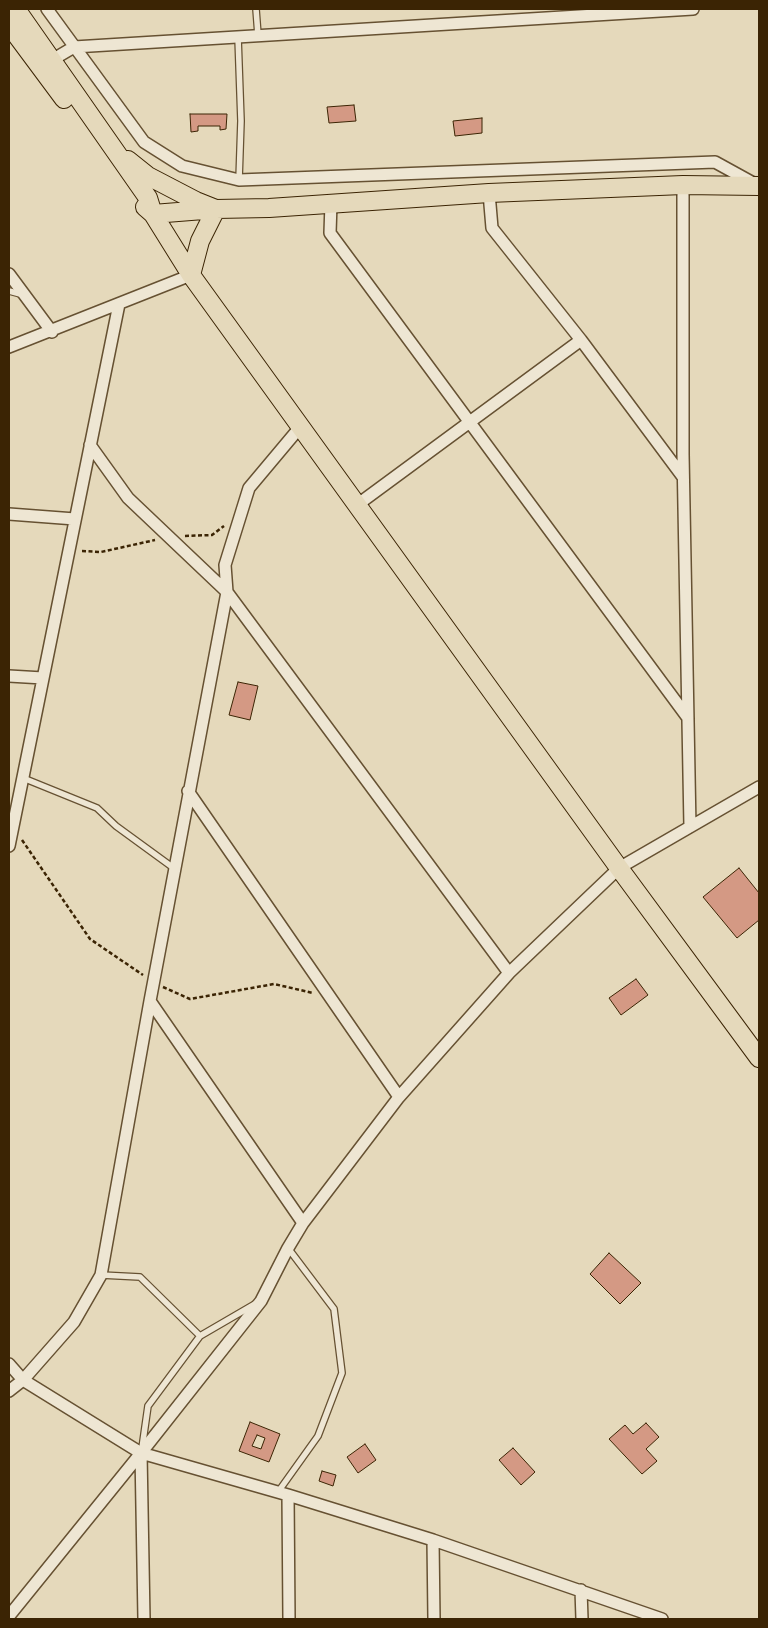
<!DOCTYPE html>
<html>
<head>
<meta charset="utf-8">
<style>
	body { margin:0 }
	#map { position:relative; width:768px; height:1628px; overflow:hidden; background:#e5d9bb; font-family:"IM FELL DW Pica",serif }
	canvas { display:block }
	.frame { position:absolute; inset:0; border:10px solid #3b2404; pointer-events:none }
</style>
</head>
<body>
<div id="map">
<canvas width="768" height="1628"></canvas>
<div class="frame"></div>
</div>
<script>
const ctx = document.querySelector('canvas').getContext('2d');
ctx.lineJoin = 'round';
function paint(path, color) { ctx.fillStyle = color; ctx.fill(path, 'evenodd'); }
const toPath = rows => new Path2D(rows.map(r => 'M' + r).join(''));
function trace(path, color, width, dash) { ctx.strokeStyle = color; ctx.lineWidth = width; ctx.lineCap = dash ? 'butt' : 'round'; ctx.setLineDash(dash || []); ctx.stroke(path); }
const building = toPath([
	[354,105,356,121,329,123,327,107,354,105],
	[190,114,227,114,226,129,220,130,220,126,198,126,198,131,191,132,190,114],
	[482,118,482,133,455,136,453,121,482,118],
	[238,682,258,686,250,720,229,715,238,682],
	[739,868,759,893,759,920,737,938,703,897,739,868],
	[636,979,648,995,621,1015,609,998,636,979],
	[609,1253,641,1283,620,1304,590,1274,609,1253],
	[250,1422,280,1434,269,1462,239,1451,250,1422],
	[257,1435,265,1438,261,1449,252,1446,257,1435],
	[646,1423,659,1437,646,1449,657,1461,642,1474,609,1439,625,1425,633,1434,646,1423],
	[365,1444,376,1460,358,1473,347,1457,365,1444],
	[513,1448,535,1472,521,1485,499,1460,513,1448],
	[322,1471,336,1475,333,1486,319,1481,322,1471]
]);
const path = toPath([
	[185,536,212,535,224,526],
	[82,551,101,552,155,540],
	[22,840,90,939,143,975],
	[163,987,190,999,274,984,313,993]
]);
const lane = toPath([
	[256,9,258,35],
	[238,37,241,121,239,180],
	[9,291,24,295],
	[23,778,97,808,116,826,175,869],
	[101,1275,140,1277,200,1336],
	[142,1448,148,1406,200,1336,255,1304],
	[278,1492,318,1436,342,1373,334,1309,288,1248]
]);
const street = toPath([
	[47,9,144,142,182,166,239,180,715,162,755,184],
	[47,63,74,47,693,9],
	[683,185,683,454,690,827],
	[489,193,492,228,581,340,683,477],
	[331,203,330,233,688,718],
	[9,274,52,332],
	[9,347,191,275],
	[90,445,128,498,227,592,509,973],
	[357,505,581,340],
	[9,514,75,519],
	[9,676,43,678],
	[188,791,399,1097],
	[9,846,119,304],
	[150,1001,303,1223],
	[9,1364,23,1380,141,1453,288,1495,433,1540,662,1619],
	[9,1391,23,1380,74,1322,101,1275,150,1001,227,592,225,565,249,488,301,426],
	[141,1453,144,1619],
	[288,1495,289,1619],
	[433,1540,434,1619],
	[581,1590,582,1619],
	[9,1616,141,1453,261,1301,288,1248,303,1223,399,1097,509,973,619,868,759,787]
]);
const primary = toPath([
	[16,9,148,198,153,214,191,275,619,868,759,1058],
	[9,25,64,99],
	[128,160,148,176,196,201,216,209,200,241,191,275],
	[145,207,153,214,216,209,269,208,489,193,683,185,759,186]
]);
paint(building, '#d49984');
trace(building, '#3b2404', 1);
trace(lane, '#665132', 8);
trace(street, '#665132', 14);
trace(primary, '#3b2404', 20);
trace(path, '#3b2404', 2.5, [4, 2.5]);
trace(lane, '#eee6d3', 5.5);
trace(street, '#eee6d3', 11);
trace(primary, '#e5d9bb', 18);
</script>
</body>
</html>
